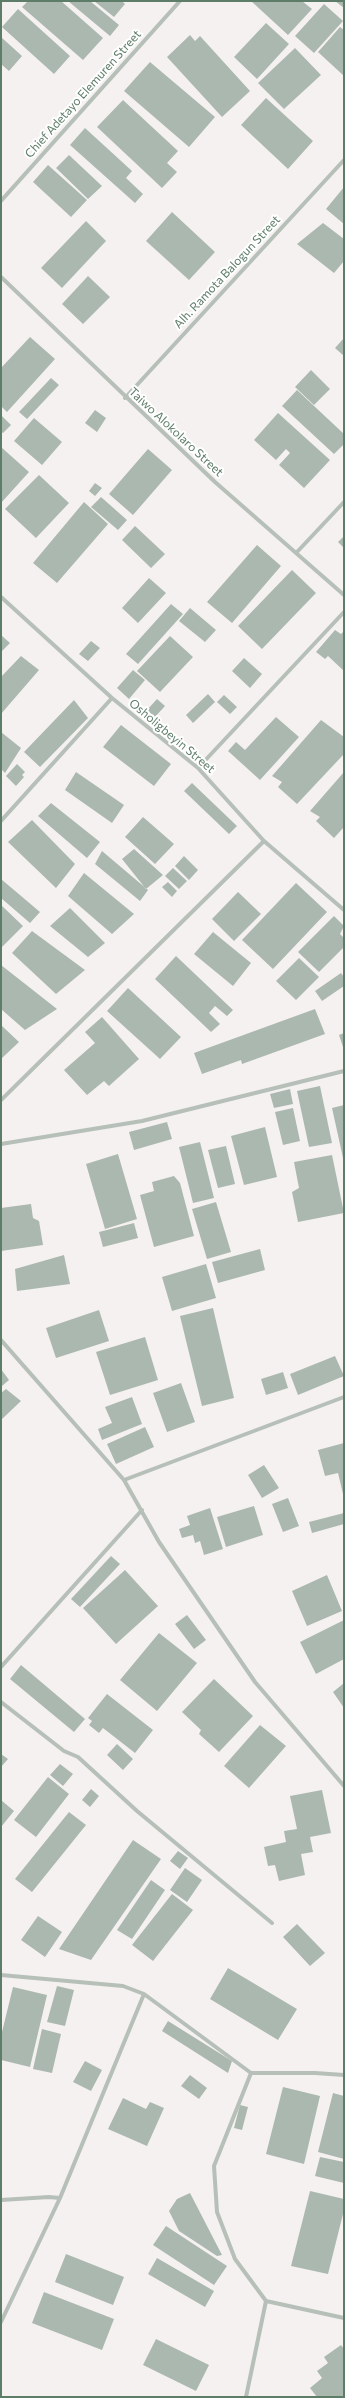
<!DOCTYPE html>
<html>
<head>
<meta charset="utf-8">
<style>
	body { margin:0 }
	#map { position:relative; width:345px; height:2398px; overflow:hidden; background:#f5f1f1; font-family:Commissioner,sans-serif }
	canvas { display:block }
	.frame { position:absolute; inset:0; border:2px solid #5e7d68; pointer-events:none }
</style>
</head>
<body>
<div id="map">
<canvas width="345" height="2398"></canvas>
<div class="frame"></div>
</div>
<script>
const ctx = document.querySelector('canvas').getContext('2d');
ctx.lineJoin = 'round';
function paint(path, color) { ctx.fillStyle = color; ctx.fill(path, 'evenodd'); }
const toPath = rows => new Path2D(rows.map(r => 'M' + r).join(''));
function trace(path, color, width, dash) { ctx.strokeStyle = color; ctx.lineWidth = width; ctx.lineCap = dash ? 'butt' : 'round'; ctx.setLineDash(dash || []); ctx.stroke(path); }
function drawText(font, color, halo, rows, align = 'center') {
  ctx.font = font + ' Commissioner,sans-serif'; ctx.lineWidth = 4; ctx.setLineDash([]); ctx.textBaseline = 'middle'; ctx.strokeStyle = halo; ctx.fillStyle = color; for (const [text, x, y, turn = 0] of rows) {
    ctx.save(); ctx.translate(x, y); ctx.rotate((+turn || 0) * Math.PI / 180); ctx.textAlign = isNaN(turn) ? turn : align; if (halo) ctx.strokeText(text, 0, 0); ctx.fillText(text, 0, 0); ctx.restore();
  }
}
const building = toPath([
	[28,1,61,1,103,38,83,60,22,7],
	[68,1,90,1,119,25,110,36],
	[94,1,122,1,125,4,114,17],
	[251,1,302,1,312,9,288,35],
	[335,1,344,1,344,8],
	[324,4,343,21,314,53,295,36],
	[18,9,70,56,54,74,2,27],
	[266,23,289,44,257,79,234,57],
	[340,27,344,30,344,76,318,52],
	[190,35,195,41,200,36,250,91,222,117,167,57],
	[1,37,22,56,9,71,1,64],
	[295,48,321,75,284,109,258,83],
	[150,62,215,117,189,147,124,91],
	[266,98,313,141,288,169,241,125],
	[123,100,178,151,167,163,177,172,162,188,97,127],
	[85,128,132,171,126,178,143,194,135,203,70,145],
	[69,155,102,186,88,199,56,168],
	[48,165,87,200,71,217,33,182],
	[344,187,344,224,326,209],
	[172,212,215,252,189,280,146,241],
	[86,221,106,241,62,288,41,268],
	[323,223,344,239,344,261,334,273,297,244],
	[88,276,110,297,83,324,62,304],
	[30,337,55,359,7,412,1,406,1,368],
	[344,338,344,356,335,348],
	[311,370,330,389,314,405,295,387],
	[51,378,59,385,27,419,19,412],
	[297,390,344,434,344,444,334,454,282,406],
	[95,410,106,418,97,432,85,423],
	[278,413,330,460,304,488,279,465,290,453,286,449,276,460,254,440],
	[1,415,11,425,3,433,1,432],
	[34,418,62,442,42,465,14,441],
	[1,447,29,472,1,503],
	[148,449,172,470,133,515,109,494],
	[39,475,69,503,36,538,5,509],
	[95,483,102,488,95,496,89,491],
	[101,497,127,520,118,530,91,507],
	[84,502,108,524,57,583,33,563],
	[135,526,165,554,151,568,122,540],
	[344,536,344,548,338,542],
	[257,545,281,566,232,623,207,602],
	[292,570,316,593,262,649,238,626],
	[149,578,166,593,138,623,122,608],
	[171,604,183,614,138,664,126,654],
	[190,608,216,630,205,642,179,621],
	[335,630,341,634,344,631,344,671,328,656,325,659,316,652],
	[1,635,10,643,1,652],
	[170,636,193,657,160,692,137,671],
	[91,641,100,648,88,661,79,654],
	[21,656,39,670,1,714,1,677],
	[244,658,262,674,250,688,232,671],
	[133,670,145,680,129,699,117,688],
	[208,694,215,702,193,723,186,715],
	[224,695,237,707,230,714,217,702],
	[157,699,165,706,155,717,147,710],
	[74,700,88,718,40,767,24,752],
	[276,717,299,737,260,780,228,751,236,742,245,750],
	[321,720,344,737,344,754,297,804,278,787,282,782,272,776],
	[121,725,171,764,154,786,103,747],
	[1,732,21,748,5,773,1,769],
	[17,764,25,772,22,775,24,777,16,786,6,776],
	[76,772,124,805,112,823,65,790],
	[344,772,344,827,334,838,316,821,320,817,310,811],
	[192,783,237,826,229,834,184,791],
	[51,803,100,842,87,858,38,816],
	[143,817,174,844,155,864,125,837],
	[32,820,75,864,56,888,8,842],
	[134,849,163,875,146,889,122,859],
	[102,851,148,890,140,901,95,864],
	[184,856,198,870,189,880,175,866],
	[173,868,187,881,179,889,165,876],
	[84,873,134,914,112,934,68,896],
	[1,879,40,912,30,923,1,898],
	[168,882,177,891,172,897,162,887],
	[296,883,327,912,273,969,242,940],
	[238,892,261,914,234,941,212,919],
	[1,905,23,926,2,947,1,947],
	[70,908,105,943,88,957,50,926],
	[334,916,344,926,340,934,344,938,344,947,319,972,298,952],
	[32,931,85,970,56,994,12,953],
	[213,932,251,963,233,986,194,954],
	[176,956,233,1010,227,1016,215,1006,209,1013,220,1024,211,1032,155,979],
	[299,958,319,977,296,1000,276,981],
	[1,965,57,1009,25,1030,1,1009],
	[341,973,344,977,344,986,322,1001,315,991],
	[128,988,181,1037,160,1059,107,1011],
	[315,1009,325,1034,242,1064,241,1060,202,1074,194,1053],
	[102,1017,139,1059,109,1086,104,1081,87,1095,64,1070,95,1043,85,1032],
	[1,1025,19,1042,1,1059],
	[344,1033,344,1050,339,1035],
	[320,1086,332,1143,309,1147,297,1091],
	[290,1089,293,1104,274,1108,270,1094],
	[344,1105,344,1157,343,1158,332,1108],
	[293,1108,300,1141,283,1145,275,1112],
	[167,1122,172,1139,134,1150,129,1132],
	[265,1127,277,1177,244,1185,231,1136],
	[200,1142,214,1198,193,1203,179,1147],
	[226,1146,235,1184,218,1188,208,1150],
	[118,1154,137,1219,105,1229,86,1164],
	[332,1155,344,1213,298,1222,292,1192,299,1188,294,1162],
	[174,1176,180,1183,194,1236,154,1247,140,1195,154,1191,152,1182],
	[216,1202,231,1252,207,1259,192,1209],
	[31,1204,33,1218,39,1221,43,1245,1,1251,1,1208],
	[134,1223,138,1238,103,1247,99,1232],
	[260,1249,265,1270,218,1283,212,1262],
	[64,1255,70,1284,17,1291,15,1269],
	[206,1264,216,1298,172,1311,162,1277],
	[213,1308,234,1398,202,1406,180,1316],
	[99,1310,109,1341,56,1358,46,1328],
	[145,1337,158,1380,110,1395,96,1352],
	[335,1356,344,1376,298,1395,290,1374],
	[1,1369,9,1380,2,1386,1,1385],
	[283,1372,288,1388,266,1395,261,1379],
	[181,1383,195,1422,167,1432,153,1393],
	[6,1389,21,1401,1,1420,1,1393],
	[132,1397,142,1424,102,1440,98,1429,112,1423,105,1407],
	[145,1427,154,1447,116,1464,107,1444],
	[344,1443,344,1494,343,1494,338,1473,325,1476,318,1450],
	[264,1465,279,1488,262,1498,248,1475],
	[288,1498,299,1526,283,1532,272,1504],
	[254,1506,263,1535,226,1547,217,1517],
	[210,1508,223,1549,204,1555,200,1541,195,1543,193,1535,182,1538,179,1529,190,1525,187,1516],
	[344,1513,344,1524,312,1533,309,1522],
	[111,1556,120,1564,80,1607,71,1599],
	[125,1570,158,1606,116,1644,83,1608],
	[327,1575,342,1611,307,1626,292,1591],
	[187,1615,206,1640,194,1649,175,1624],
	[344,1620,344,1659,316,1674,300,1642],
	[159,1633,197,1663,157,1711,120,1680],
	[21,1665,85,1719,74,1732,10,1679],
	[214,1679,253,1716,219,1752,199,1734,201,1730,182,1712],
	[344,1683,344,1708,333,1692],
	[107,1694,153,1730,135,1753,103,1728,99,1733,89,1725,92,1721,88,1718],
	[260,1725,286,1746,249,1788,224,1766],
	[117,1744,133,1759,123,1770,107,1755],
	[1,1754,8,1759,1,1767],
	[60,1764,73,1774,63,1786,50,1775],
	[48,1777,69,1794,36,1837,14,1820],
	[91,1789,99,1796,90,1807,82,1800],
	[322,1790,331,1833,310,1837,313,1852,301,1854,305,1875,279,1881,275,1865,268,1866,264,1847,286,1842,284,1831,297,1829,290,1796],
	[1,1800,14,1811,1,1827],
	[69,1812,86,1825,32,1892,15,1879],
	[133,1840,161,1859,91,1960,59,1949],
	[178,1851,188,1858,180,1869,170,1861],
	[185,1868,202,1880,187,1902,170,1890],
	[151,1880,165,1890,132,1939,117,1930],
	[172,1894,193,1910,153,1961,132,1945],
	[38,1916,62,1932,45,1957,21,1940],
	[297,1924,325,1953,310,1966,283,1937],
	[228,1968,297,2009,278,2040,210,1999],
	[57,1986,74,1990,65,2026,47,2022],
	[13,1987,47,1995,30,2067,1,2060,1,2036],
	[168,2021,232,2061,228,2073,162,2031],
	[42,2029,61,2034,52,2073,33,2069],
	[85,2061,102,2070,91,2091,73,2082],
	[190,2075,207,2088,199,2099,181,2086],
	[283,2087,320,2096,304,2164,266,2154],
	[333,2093,344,2096,344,2159,318,2152],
	[123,2098,146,2109,150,2102,164,2108,147,2146,108,2129],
	[240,2105,248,2107,242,2130,234,2128],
	[320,2157,344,2162,344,2183,315,2176],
	[310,2191,344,2199,344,2210,328,2274,291,2266],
	[190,2193,222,2255,217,2256,179,2231,169,2211,177,2199],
	[166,2226,227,2266,214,2285,153,2245],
	[66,2254,124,2277,113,2305,55,2282],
	[157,2258,214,2291,205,2307,148,2274],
	[44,2292,114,2319,102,2350,32,2323],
	[156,2339,209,2365,196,2391,143,2365],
	[341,2345,344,2349,344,2397,317,2397,310,2388,322,2378,317,2371,328,2363,324,2357]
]);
const street = toPath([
	[1,201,180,1],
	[1,277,215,482,344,595],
	[125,398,344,160],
	[297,552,344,502],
	[1,597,112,698,198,768,264,841,344,910],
	[198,768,344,612],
	[1,821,112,698],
	[1,1100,264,841],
	[1,1144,142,1121,344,1071],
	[1,1340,124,1480,159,1542,255,1682,344,1786],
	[124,1480,344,1397],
	[1,1667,142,1510],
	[1,1702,64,1751,78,1757,137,1811,272,1923],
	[1,1975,123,1986,144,1994,251,2073,315,2073,344,2075],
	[1,2200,49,2197,60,2198],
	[266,2301,344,2318],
	[1,2322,60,2198,144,1994],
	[246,2397,266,2301,235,2259,217,2212,214,2166,251,2073]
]);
const streetNames = [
	["Chief Adetayo Elemuren Street",83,94,-48],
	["Alh. Ramota Balogun Street",227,272,-47],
	["Taiwo Alokolaro Street",176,432,43],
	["Osholigbeyin Street",172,736,40]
];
paint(building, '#abb8af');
trace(street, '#b6c0b9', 4);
drawText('12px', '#5e7d68', '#fff', streetNames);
</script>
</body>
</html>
